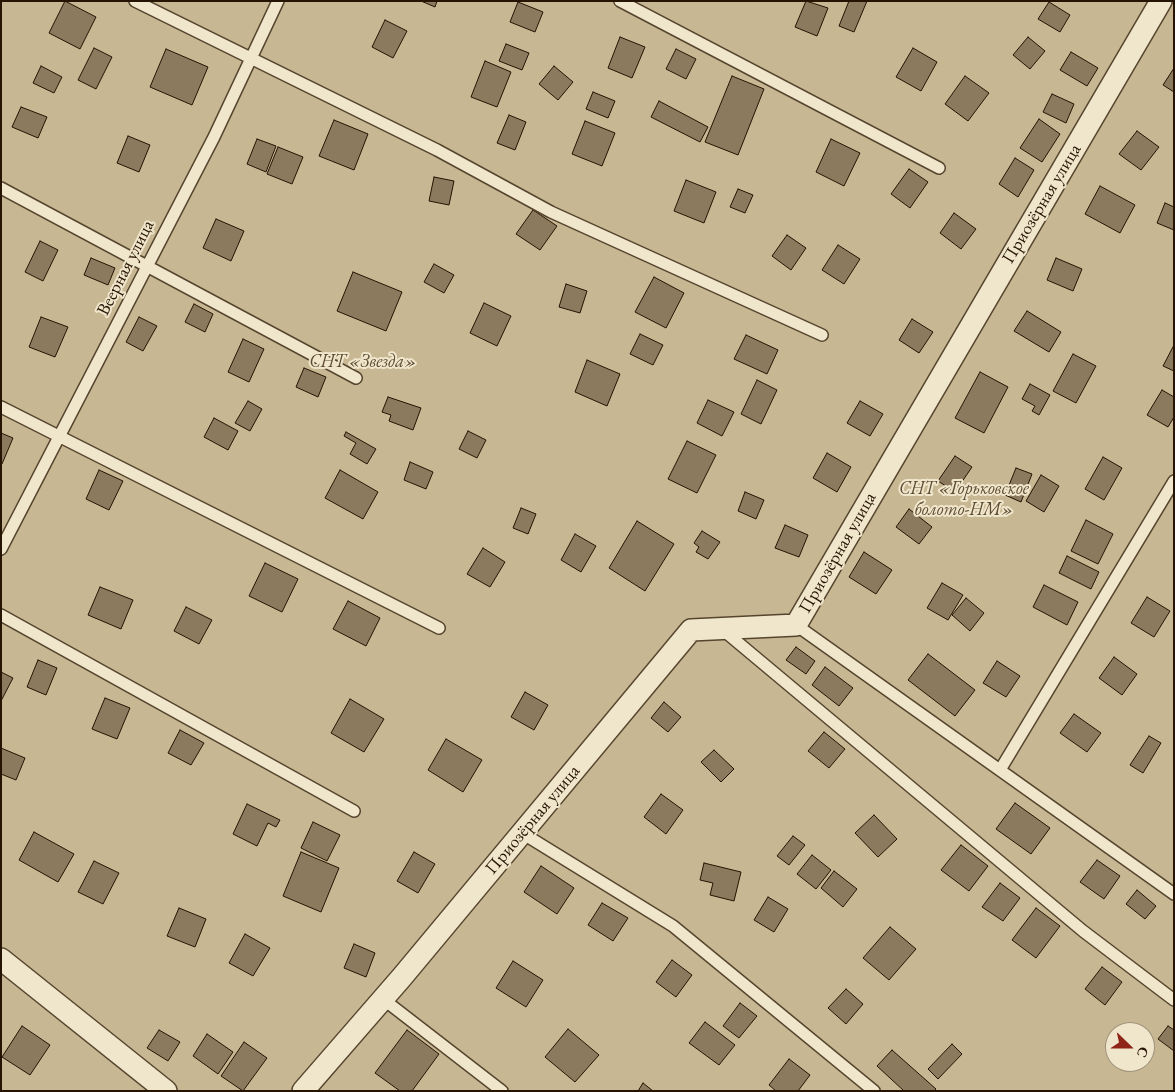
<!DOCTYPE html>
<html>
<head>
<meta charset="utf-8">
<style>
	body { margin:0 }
	#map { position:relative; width:1175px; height:1092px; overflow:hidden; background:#e8d9b1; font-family:"EB Garamond",serif }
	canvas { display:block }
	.frame { position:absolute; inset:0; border:2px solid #261403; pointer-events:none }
	.north { position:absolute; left:1105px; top:1022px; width:50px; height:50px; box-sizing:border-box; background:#f0e6cc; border:1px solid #9f927c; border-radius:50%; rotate:112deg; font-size:14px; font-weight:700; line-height:20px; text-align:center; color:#261403 }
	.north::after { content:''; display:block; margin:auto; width:18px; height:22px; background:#8f2418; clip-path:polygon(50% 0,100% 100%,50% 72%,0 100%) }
</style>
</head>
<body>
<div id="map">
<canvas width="1175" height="1092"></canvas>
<div class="frame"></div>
<div class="north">С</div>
</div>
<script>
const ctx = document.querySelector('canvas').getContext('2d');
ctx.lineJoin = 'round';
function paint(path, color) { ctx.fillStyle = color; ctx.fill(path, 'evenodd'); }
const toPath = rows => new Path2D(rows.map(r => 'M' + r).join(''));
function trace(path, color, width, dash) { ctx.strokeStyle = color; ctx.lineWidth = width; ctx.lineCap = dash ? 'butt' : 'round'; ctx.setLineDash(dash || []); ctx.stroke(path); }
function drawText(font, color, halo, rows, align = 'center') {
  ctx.font = font + ' "EB Garamond",serif'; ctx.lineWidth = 4; ctx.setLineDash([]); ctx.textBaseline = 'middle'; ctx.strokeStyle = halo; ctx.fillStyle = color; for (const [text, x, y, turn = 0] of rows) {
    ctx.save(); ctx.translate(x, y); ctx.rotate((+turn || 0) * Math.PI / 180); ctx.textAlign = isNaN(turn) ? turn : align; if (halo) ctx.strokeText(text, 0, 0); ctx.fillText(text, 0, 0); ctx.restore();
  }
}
const green = toPath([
	[1,1,1174,1,1174,1091,1,1091],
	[1115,1032,1145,1032,1145,1062,1115,1062]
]);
const building = toPath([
	[65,1,96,17,80,49,49,33,65,1],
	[421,1,437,1,435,7,421,1],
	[806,1,828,8,817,36,795,27,806,1],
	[849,1,867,1,854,32,839,26,849,1],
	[518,2,543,12,535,32,510,22,518,2],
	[1049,2,1070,15,1060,32,1038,19,1049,2],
	[385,20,407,31,393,58,372,47,385,20],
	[620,37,645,47,632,78,608,68,620,37],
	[1028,37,1045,51,1030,69,1013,55,1028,37],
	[506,44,529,53,522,70,499,61,506,44],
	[94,48,112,57,96,89,78,80,94,48],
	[913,48,937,62,921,91,896,77,913,48],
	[166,49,208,67,192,105,150,87,166,49],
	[676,49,696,59,686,79,666,69,676,49],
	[1071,52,1098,68,1087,86,1060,70,1071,52],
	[485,61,511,72,497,107,471,97,485,61],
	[41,66,62,77,54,93,33,83,41,66],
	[554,66,573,82,558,100,539,84,554,66],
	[1174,68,1174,92,1163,85,1174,68],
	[732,76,764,89,738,155,705,142,732,76],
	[965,76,989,93,968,121,945,104,965,76],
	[593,92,615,101,608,118,586,109,593,92],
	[1052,94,1074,104,1066,123,1043,112,1052,94],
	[659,101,708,127,700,142,651,117,659,101],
	[21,107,47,117,38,138,12,127,21,107],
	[509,115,526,122,515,150,497,143,509,115],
	[1039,119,1060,134,1042,162,1020,148,1039,119],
	[334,120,368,134,354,170,319,156,334,120],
	[585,121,615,133,602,166,572,154,585,121],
	[1137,131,1159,147,1141,170,1119,154,1137,131],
	[128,136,150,145,139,172,117,163,128,136],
	[257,139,276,146,266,172,247,164,257,139],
	[831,139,860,153,844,186,816,172,831,139],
	[278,147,303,157,292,184,267,174,278,147],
	[1015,158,1034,170,1018,197,999,184,1015,158],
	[909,169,928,182,910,208,891,194,909,169],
	[434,177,454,181,449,205,429,201,434,177],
	[686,180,716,192,704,223,674,211,686,180],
	[1100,186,1135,205,1120,233,1085,214,1100,186],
	[738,189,753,195,745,213,730,207,738,189],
	[1165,203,1174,207,1174,230,1157,223,1165,203],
	[533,210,557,226,540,250,516,234,533,210],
	[954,213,976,229,961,249,940,233,954,213],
	[216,219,244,231,231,261,203,248,216,219],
	[787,235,806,248,791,270,772,256,787,235],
	[40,241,58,250,43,281,25,272,40,241],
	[838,245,860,259,844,284,822,270,838,245],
	[91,258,115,268,108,285,84,275,91,258],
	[1056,258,1082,269,1073,291,1047,280,1056,258],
	[434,264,454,275,444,293,424,282,434,264],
	[353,272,402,292,386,331,337,311,353,272],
	[654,277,684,293,666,328,635,312,654,277],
	[566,284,587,291,580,313,559,307,566,284],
	[484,303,511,316,497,346,470,333,484,303],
	[194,304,213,314,205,332,185,322,194,304],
	[1027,311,1061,332,1049,352,1014,331,1027,311],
	[41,317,68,327,55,357,29,347,41,317],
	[139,317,157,326,143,351,126,342,139,317],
	[912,319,933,332,919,353,899,340,912,319],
	[640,334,663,345,653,365,630,354,640,334],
	[746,335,778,350,767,374,734,359,746,335],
	[243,339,264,349,249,382,228,372,243,339],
	[1174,345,1174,371,1163,366,1174,345],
	[1073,354,1096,366,1076,403,1053,391,1073,354],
	[587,360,620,374,607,406,575,392,587,360],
	[304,368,326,377,318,397,296,387,304,368],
	[980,372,1008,387,984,433,955,418,980,372],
	[757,380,777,390,761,424,741,414,757,380],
	[1030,384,1050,395,1039,415,1032,411,1035,406,1022,399,1030,384],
	[1162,390,1174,397,1174,417,1168,427,1147,415,1162,390],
	[388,397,421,408,413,430,389,421,391,415,382,412,388,397],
	[708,400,734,412,722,436,697,423,708,400],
	[248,401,262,409,250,431,235,423,248,401],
	[860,401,883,414,870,436,847,423,860,401],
	[214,418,238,431,228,450,204,437,214,418],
	[468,431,486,440,477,458,459,449,468,431],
	[346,432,376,449,367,464,350,454,356,443,344,436,346,432],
	[1,433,13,438,2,464,1,464,1,433],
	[687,441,716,455,697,493,668,479,687,441],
	[827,453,851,467,837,492,813,478,827,453],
	[955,456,972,467,955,492,938,481,955,456],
	[1103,457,1122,468,1104,500,1085,489,1103,457],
	[410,462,433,472,426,489,404,480,410,462],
	[1016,468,1032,474,1021,502,1005,495,1016,468],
	[99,470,123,481,109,510,86,499,99,470],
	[340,470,378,492,363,519,325,498,340,470],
	[1041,475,1059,486,1044,512,1026,501,1041,475],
	[745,492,764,500,756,519,738,511,745,492],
	[521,508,536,514,528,534,513,528,521,508],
	[909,509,932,527,919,544,896,527,909,509],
	[1086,520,1113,534,1098,564,1071,551,1086,520],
	[637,521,674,544,645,591,609,568,637,521],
	[785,525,808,535,799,557,775,548,785,525],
	[702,531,720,542,708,559,696,552,699,547,694,543,702,531],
	[575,534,596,546,581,572,561,560,575,534],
	[483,548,505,562,490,587,467,574,483,548],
	[864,552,892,570,876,594,849,577,864,552],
	[1067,556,1099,572,1091,589,1059,573,1067,556],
	[265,563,298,579,282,612,249,596,265,563],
	[942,583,963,595,948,620,927,608,942,583],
	[1044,585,1078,602,1067,625,1033,607,1044,585],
	[100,587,133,600,121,629,88,615,100,587],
	[1147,597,1170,611,1154,637,1131,623,1147,597],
	[966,598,984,613,970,631,952,615,966,598],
	[348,601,380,618,366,646,333,629,348,601],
	[186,607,212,620,199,644,174,631,186,607],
	[796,647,815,661,806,674,786,660,796,647],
	[928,654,975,690,955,716,908,680,928,654],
	[1114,657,1137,674,1122,695,1099,678,1114,657],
	[38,660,57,668,46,695,27,687,38,660],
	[997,661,1020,676,1006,697,983,683,997,661],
	[825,667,853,688,839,706,812,685,825,667],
	[1,672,13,678,1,701,1,672],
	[525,692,548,705,534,730,511,717,525,692],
	[105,698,130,708,117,739,92,729,105,698],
	[350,699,384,719,364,752,331,733,350,699],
	[664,702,681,717,668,732,651,718,664,702],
	[1074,714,1101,733,1087,752,1060,733,1074,714],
	[180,730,204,743,191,765,168,753,180,730],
	[824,732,845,749,829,768,808,751,824,732],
	[1149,736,1161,743,1143,773,1130,765,1149,736],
	[446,739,482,760,463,792,428,770,446,739],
	[1,748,25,758,16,780,1,774,1,748],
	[714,750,734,769,721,782,701,762,714,750],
	[661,794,683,810,666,834,644,817,661,794],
	[1015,803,1050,828,1031,854,996,829,1015,803],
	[247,804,280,820,276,827,268,823,257,846,233,834,247,804],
	[874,815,897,839,878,857,855,833,874,815],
	[313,822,340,835,327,861,301,848,313,822],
	[34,832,74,854,58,882,19,860,34,832],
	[793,836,805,845,789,865,777,856,793,836],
	[961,845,988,866,969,891,941,870,961,845],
	[301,852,339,868,321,912,283,896,301,852],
	[414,852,435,864,418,893,397,881,414,852],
	[812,855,831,870,816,889,797,874,812,855],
	[1097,860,1120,876,1104,899,1080,882,1097,860],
	[94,861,119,873,103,904,78,892,94,861],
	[704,863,741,872,734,901,710,895,713,883,700,880,704,863],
	[541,866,574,888,557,914,524,892,541,866],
	[834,871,857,889,843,907,821,888,834,871],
	[1000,883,1020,898,1003,921,982,907,1000,883],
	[1137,890,1156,906,1145,919,1126,904,1137,890],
	[768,897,788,909,774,932,754,920,768,897],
	[602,903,628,918,613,941,588,925,602,903],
	[179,908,206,919,195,947,167,936,179,908],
	[1036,908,1060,926,1036,958,1012,940,1036,908],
	[890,927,916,949,889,980,863,958,890,927],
	[245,934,270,948,253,976,229,963,245,934],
	[354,944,375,953,366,977,344,968,354,944],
	[672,960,692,975,676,997,656,982,672,960],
	[513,961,543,980,526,1007,496,988,513,961],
	[1102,967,1122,982,1105,1005,1085,989,1102,967],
	[846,989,863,1004,846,1024,828,1008,846,989],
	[740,1003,757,1016,739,1038,723,1026,740,1003],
	[705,1022,735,1045,719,1065,689,1043,705,1022],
	[22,1026,50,1045,30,1075,2,1057,22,1026],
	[1168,1026,1174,1030,1174,1051,1158,1039,1168,1026],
	[568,1029,599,1055,575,1082,545,1057,568,1029],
	[159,1030,180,1042,168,1061,147,1048,159,1030],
	[407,1030,439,1054,412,1091,400,1091,375,1073,407,1030],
	[207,1034,233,1052,218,1074,193,1056,207,1034],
	[244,1042,267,1058,243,1091,221,1076,244,1042],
	[952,1044,962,1054,938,1079,928,1069,952,1044],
	[892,1050,936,1089,934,1091,904,1091,877,1066,892,1050],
	[789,1059,810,1075,798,1091,776,1091,769,1085,789,1059],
	[643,1083,653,1091,638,1091,643,1083]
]);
const lane = toPath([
	[135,1,437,150,551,212,822,335],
	[620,1,939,168],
	[1,188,356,378],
	[1,407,439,628],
	[1,549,214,137,278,1],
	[1,615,354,811],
	[796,625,1174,894],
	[723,630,1083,931,1174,1000],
	[1000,770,1174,481],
	[522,833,673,926,874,1091],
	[383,999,502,1091]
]);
const street = toPath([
	[1,959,166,1091],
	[303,1091,402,977,691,630,796,625,1161,1]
]);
const streetNames = [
	["Приозёрная улица",1042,204,-59],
	["Веерная улица",126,268,-63],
	["Приозёрная улица",838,553,-60],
	["Приозёрная улица",533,820,-50]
];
const parkNames = [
	["СНТ «Звезда»",363,362],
	["СНТ «Горьковское",964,489],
	["болото-НМ»",964,510]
];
paint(green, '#c7b893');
paint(building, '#8b7a5d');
trace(building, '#261403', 1);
trace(lane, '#56452e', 14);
trace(street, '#56452e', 24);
trace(lane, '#f0e6cc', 11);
trace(street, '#f0e6cc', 21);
drawText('18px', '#261403', '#f0e6cc', streetNames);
drawText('italic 18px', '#5e4d35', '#f0e6cc', parkNames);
</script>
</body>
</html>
